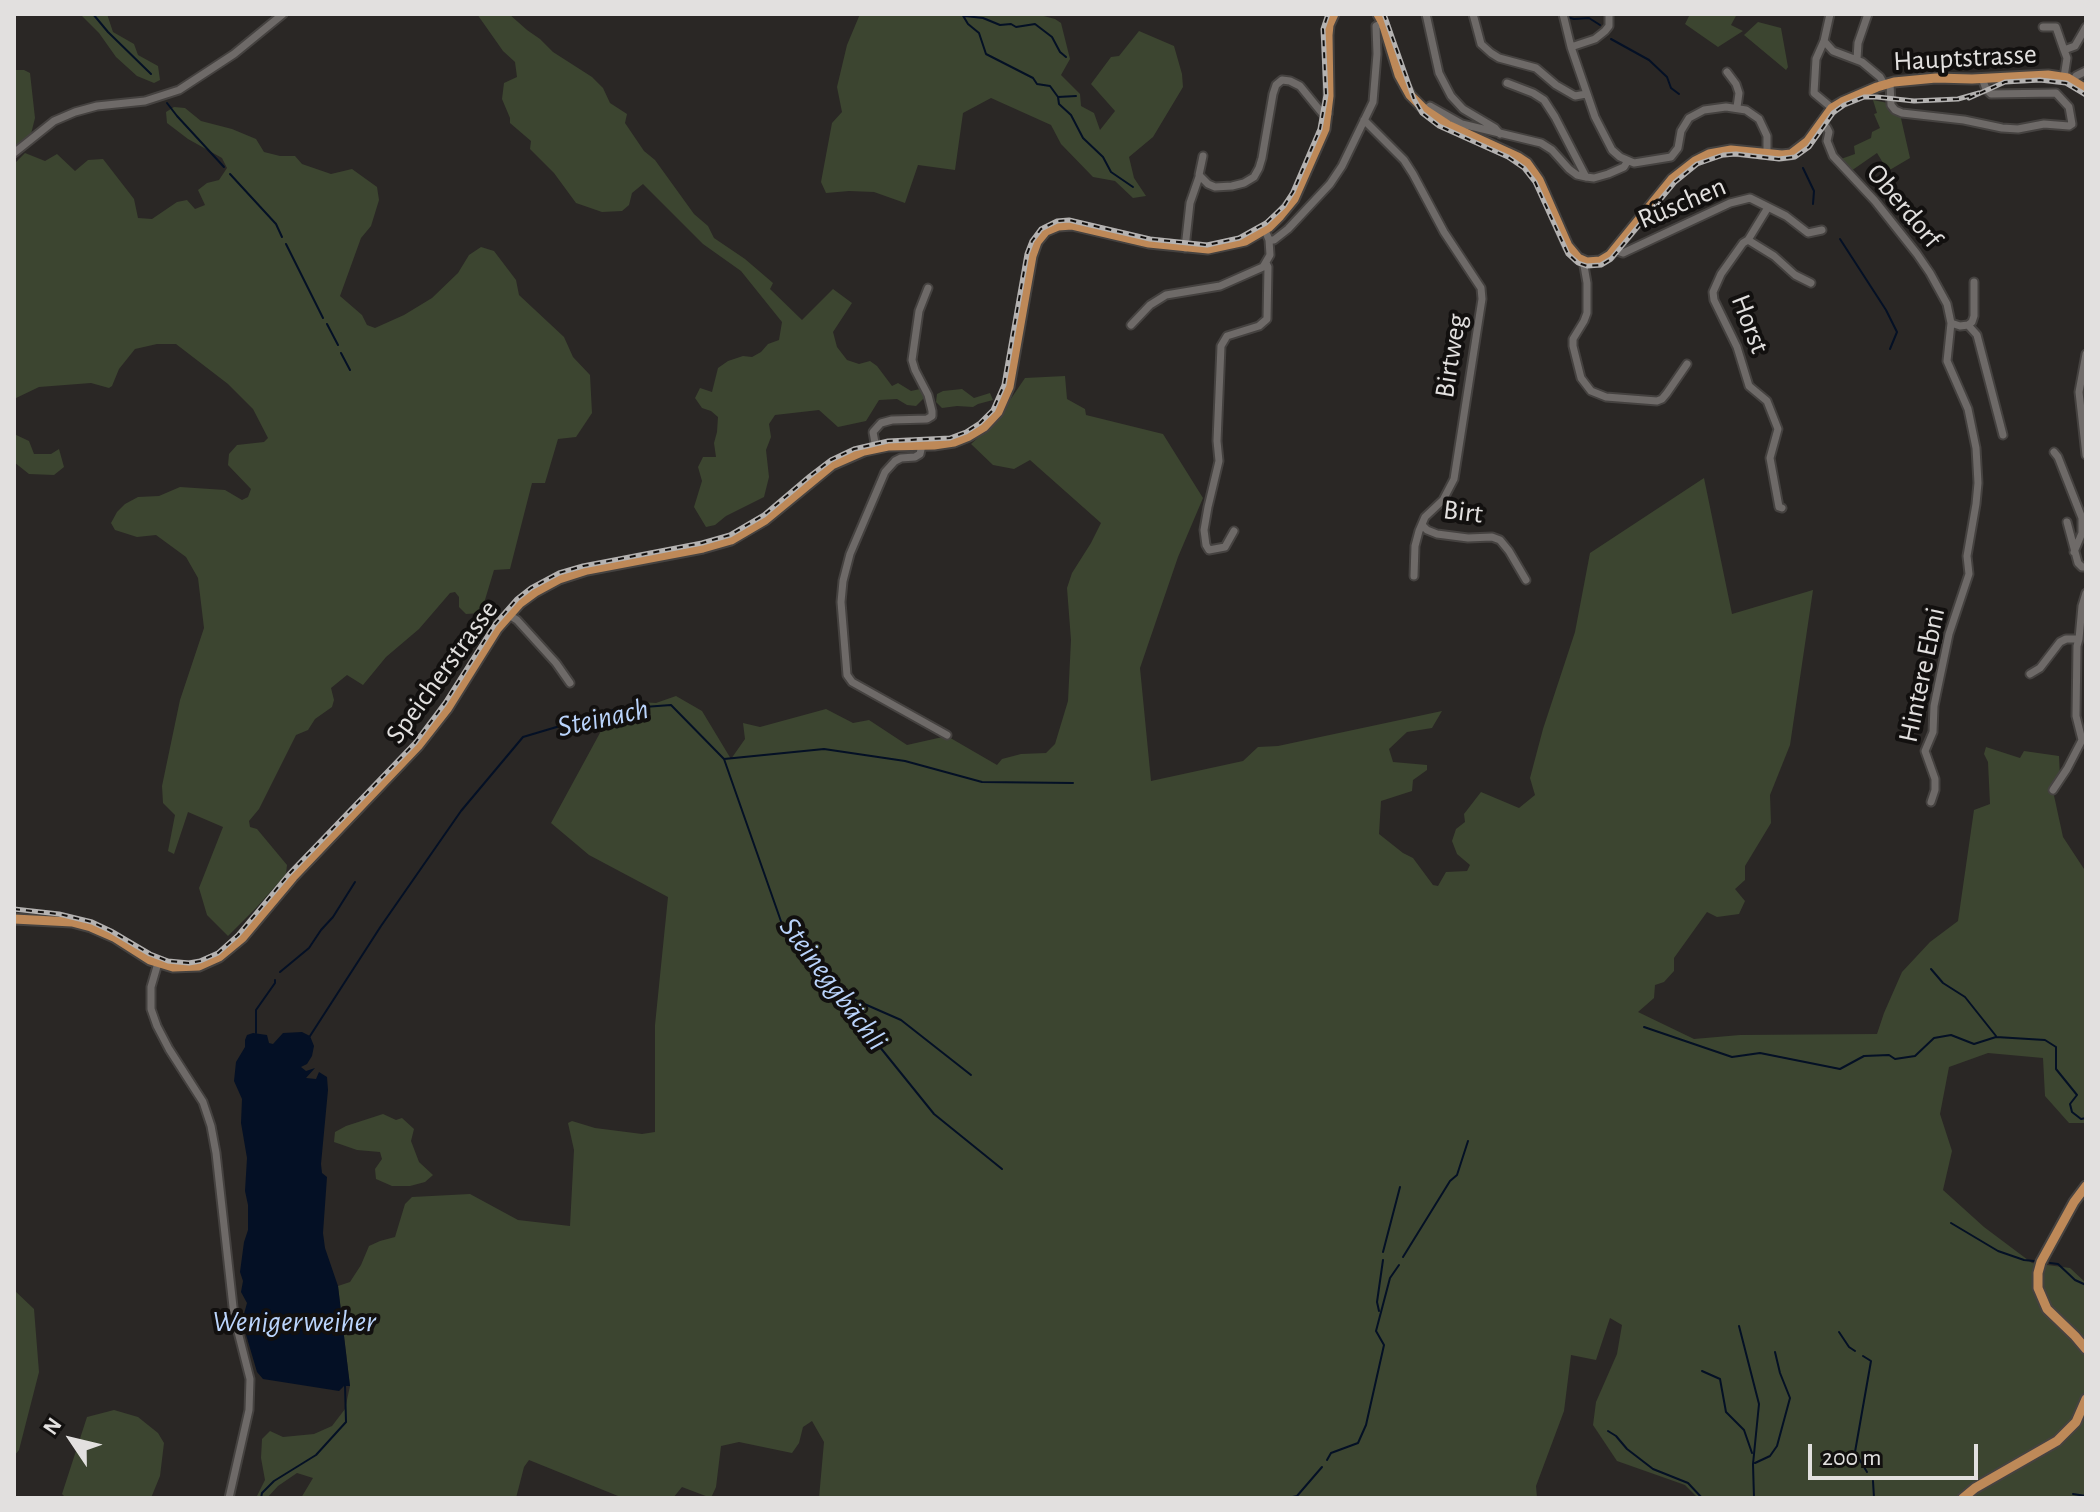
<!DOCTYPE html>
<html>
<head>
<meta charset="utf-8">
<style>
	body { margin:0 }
	#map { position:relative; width:2100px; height:1512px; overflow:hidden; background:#2a2725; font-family:"Alegreya Sans",sans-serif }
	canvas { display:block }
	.frame { position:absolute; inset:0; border:16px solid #e2e0df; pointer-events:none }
	.north { position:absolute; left:32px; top:1400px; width:80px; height:80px; -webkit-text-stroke:6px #12100f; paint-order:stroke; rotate:305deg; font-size:22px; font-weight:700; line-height:32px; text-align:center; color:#e2e0df }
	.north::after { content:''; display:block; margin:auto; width:28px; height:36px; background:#e2e0df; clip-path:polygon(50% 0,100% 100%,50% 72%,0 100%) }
	.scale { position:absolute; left:1808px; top:1444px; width:170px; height:36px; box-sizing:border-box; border:4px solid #e2e0df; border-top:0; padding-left:10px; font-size:24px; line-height:28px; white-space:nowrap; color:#e2e0df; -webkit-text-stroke:6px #12100f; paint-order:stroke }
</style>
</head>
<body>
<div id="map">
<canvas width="2100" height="1512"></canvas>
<div class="frame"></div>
<div class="north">N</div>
<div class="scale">200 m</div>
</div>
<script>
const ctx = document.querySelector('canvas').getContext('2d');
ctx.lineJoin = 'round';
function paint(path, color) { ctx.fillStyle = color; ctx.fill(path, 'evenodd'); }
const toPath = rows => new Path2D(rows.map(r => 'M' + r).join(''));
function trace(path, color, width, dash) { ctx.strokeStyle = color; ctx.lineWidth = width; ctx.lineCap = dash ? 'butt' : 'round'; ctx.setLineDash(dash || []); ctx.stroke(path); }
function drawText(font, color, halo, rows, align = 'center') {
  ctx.font = font + ' "Alegreya Sans",sans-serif'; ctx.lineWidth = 8; ctx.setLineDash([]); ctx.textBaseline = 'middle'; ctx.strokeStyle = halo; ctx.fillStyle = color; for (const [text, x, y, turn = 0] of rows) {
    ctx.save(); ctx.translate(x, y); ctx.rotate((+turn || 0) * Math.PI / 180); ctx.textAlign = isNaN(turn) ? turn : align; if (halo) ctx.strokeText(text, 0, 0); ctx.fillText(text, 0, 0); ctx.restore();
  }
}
const green = toPath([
	[80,14,107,14,113,32,134,44,138,55,158,66,160,80,154,83,137,76,116,57,99,33],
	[477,14,509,14,527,30,540,39,553,52,592,77,603,88,610,103,627,114,625,123,644,151,655,160,694,214,708,226,714,238,745,259,773,283,770,289,802,320,833,289,852,303,833,332,837,347,847,360,859,364,870,361,877,366,892,386,898,383,911,391,920,389,925,397,916,406,907,405,897,399,879,400,866,421,838,427,819,410,775,415,769,424,771,437,766,450,769,477,764,497,726,516,715,525,706,527,694,507,702,481,698,467,703,457,716,457,714,443,717,432,718,417,711,411,702,408,695,398,700,388,712,392,718,368,728,361,743,356,752,357,761,352,768,344,779,340,782,322,741,271,703,244,643,184,632,193,629,205,622,211,602,212,576,203,554,173,530,149,531,141,510,123,510,118,502,99,504,83,517,77,515,62,503,51],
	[860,14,1036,14,1055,19,1061,23,1070,59,1061,75,1080,94,1081,106,1094,113,1100,130,1115,111,1091,84,1111,57,1119,56,1139,31,1174,46,1182,74,1183,87,1153,137,1129,157,1134,178,1146,196,1133,198,1115,181,1093,177,1061,144,1051,125,991,98,963,113,955,170,918,165,905,203,874,192,849,191,826,193,821,182,832,123,842,112,837,87,847,45],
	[1690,14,1737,14,1731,25,1743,31,1718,47,1685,24],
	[1758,22,1781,28,1788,67,1786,70,1744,35],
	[14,70,24,70,30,73,35,118,31,134,14,148],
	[1873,100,1888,103,1900,114,1910,158,1888,171,1877,153,1851,171,1841,159,1855,154,1854,146,1871,138,1872,132,1880,128,1874,114,1877,113],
	[174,107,185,108,201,121,232,129,256,139,264,152,280,156,295,156,302,164,331,174,352,169,377,187,379,200,371,226,361,238,340,296,362,315,367,325,375,328,404,315,432,298,458,273,469,255,481,247,494,251,516,280,519,295,564,337,573,357,590,375,592,413,576,437,558,439,545,483,532,483,510,569,494,570,481,613,466,614,459,607,459,597,455,592,450,593,419,629,386,657,363,685,347,675,331,688,334,700,332,707,315,719,308,730,296,735,259,809,249,821,250,827,257,829,287,865,286,874,256,908,228,936,207,915,199,888,223,827,188,812,174,854,168,851,175,815,163,803,162,786,180,700,204,628,198,578,186,557,156,535,137,537,115,530,111,523,117,512,125,504,138,497,159,496,180,487,225,490,242,500,248,497,251,489,228,465,229,454,237,445,264,442,268,438,253,409,228,384,176,344,157,344,135,349,119,369,112,386,109,388,91,383,39,387,14,399,14,164,25,153,45,161,57,154,75,171,88,160,103,159,134,199,138,218,152,219,177,202,187,200,195,209,205,205,198,190,207,183,219,180,227,168,222,158,188,139,167,123,166,112],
	[1065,376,1067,399,1085,409,1086,415,1163,434,1203,498,1178,557,1140,668,1151,781,1243,761,1258,747,1278,746,1442,711,1432,728,1407,732,1389,749,1393,762,1427,765,1427,770,1413,780,1412,791,1381,801,1379,834,1403,853,1413,858,1433,885,1438,886,1446,872,1467,871,1470,865,1457,854,1452,841,1456,829,1465,822,1464,814,1481,792,1519,808,1535,795,1530,778,1543,729,1575,632,1590,553,1704,478,1732,614,1813,590,1790,745,1770,795,1771,823,1745,866,1745,880,1735,889,1745,901,1739,914,1717,917,1707,912,1674,958,1674,971,1664,982,1655,985,1654,998,1638,1012,1694,1039,1740,1035,1877,1034,1884,1013,1902,972,1930,942,1958,921,1974,810,1990,804,1988,762,1984,754,1986,747,2020,758,2024,751,2059,756,2060,777,2053,791,2063,837,2086,872,2086,1123,2069,1123,2045,1096,2043,1058,1988,1053,1949,1067,1940,1114,1952,1151,1943,1190,1984,1227,2032,1263,2070,1268,2086,1283,2086,1498,1698,1498,1685,1485,1617,1461,1593,1425,1596,1402,1617,1354,1622,1325,1610,1318,1596,1360,1571,1355,1564,1411,1536,1486,1537,1498,819,1498,824,1442,812,1421,803,1427,799,1443,792,1453,739,1442,721,1446,716,1487,711,1498,682,1487,673,1498,623,1498,529,1460,524,1467,516,1498,301,1498,313,1478,297,1473,278,1486,267,1498,256,1498,265,1480,261,1458,262,1439,270,1431,283,1437,314,1434,332,1426,345,1409,350,1386,338,1286,350,1282,361,1265,369,1246,380,1241,395,1237,405,1204,412,1197,470,1194,518,1220,570,1226,574,1150,568,1123,572,1121,595,1128,642,1134,655,1132,655,1025,668,897,589,855,551,823,601,731,569,729,566,726,602,717,619,717,639,702,656,703,676,696,702,711,731,759,745,739,743,723,760,727,826,709,853,723,869,720,907,745,947,736,997,765,1002,759,1021,754,1046,753,1055,744,1068,701,1071,640,1067,588,1072,573,1091,543,1101,523,1030,460,1014,469,993,465,971,444,995,422,1025,378],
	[962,389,974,398,990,393,993,400,978,404,973,407,957,406,942,408,936,402,937,394,943,391],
	[14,434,29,441,34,454,51,454,59,449,64,467,54,475,29,474,14,462],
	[383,1114,396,1120,402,1118,414,1129,411,1141,419,1162,433,1175,425,1182,410,1186,392,1186,376,1179,375,1169,382,1159,380,1152,357,1150,334,1142,335,1132,346,1126],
	[14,1290,34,1309,39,1372,19,1450,14,1456],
	[114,1410,138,1417,158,1433,164,1443,160,1476,151,1498,66,1498,62,1494,87,1417]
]);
const water = toPath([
	[302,1032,310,1036,314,1046,312,1056,307,1064,301,1067,306,1071,315,1068,306,1078,316,1079,319,1072,327,1077,328,1090,321,1164,322,1173,327,1177,323,1233,325,1248,338,1286,350,1386,344,1386,339,1391,263,1379,257,1372,242,1321,247,1303,241,1292,243,1281,240,1272,244,1242,248,1230,248,1205,245,1191,247,1158,241,1123,242,1099,234,1081,236,1062,245,1047,245,1040,247,1035,253,1033,267,1035,269,1043,273,1044,283,1033]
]);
const stream = toPath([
	[93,14,108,32,151,74],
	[962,14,968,24,979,33,986,54,1033,78,1037,84,1050,86,1058,97,1059,104,1071,115,1083,138,1103,157,1111,172,1133,187],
	[1567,14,1567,17,1574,19,1589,18,1600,25],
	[965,16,983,18,1000,25,1011,24,1016,27,1035,24,1052,37,1060,52,1066,57],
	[1611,39,1649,60,1667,77,1671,88,1679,94],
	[1058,97,1076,96],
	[167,103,177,116,224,167],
	[1803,168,1814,191,1813,204],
	[230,174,276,224,282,237],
	[1840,239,1886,310,1897,332,1890,349],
	[286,244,323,318],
	[327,324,338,345],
	[341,353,350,370],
	[724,759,783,927,934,1114,1002,1169],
	[1931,969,1943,983,1965,997,1996,1036],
	[280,972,309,948,321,930,333,917,355,882],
	[837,992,901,1020,971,1075],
	[1644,1027,1732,1057,1760,1053,1840,1069,1864,1056,1889,1055,1895,1059,1915,1056,1934,1038,1951,1035,1974,1044,1996,1037,2045,1040,2056,1047,2056,1069,2077,1095,2070,1104,2072,1112,2081,1119,2086,1118],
	[256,1033,256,1010,275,983,275,980],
	[310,1036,381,926,461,811,523,737,617,709,671,705,724,759,824,749,905,761,982,782,1073,783],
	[1951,1223,1998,1251,2024,1260,2034,1261],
	[1383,1252,1400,1187],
	[1403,1257,1450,1181,1457,1175,1468,1141],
	[2050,1263,2058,1264,2075,1280,2086,1285],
	[1379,1311,1377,1302,1383,1260],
	[1739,1326,1759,1404,1753,1464,1754,1498],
	[1839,1332,1849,1347,1855,1351],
	[1863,1356,1871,1361,1855,1452,1867,1472],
	[1702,1371,1720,1379,1726,1412,1744,1430,1752,1453],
	[1608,1431,1616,1436,1627,1449,1653,1469,1688,1483,1702,1498],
	[1327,1460,1331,1453,1358,1443,1366,1425,1384,1345,1376,1331,1390,1278,1399,1265],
	[1755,1463,1770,1456,1777,1446,1790,1398,1780,1373,1775,1352],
	[1873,1481,1874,1498],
	[2073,1494,2086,1496],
	[261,1498,262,1493,274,1481,316,1455,346,1422,345,1385],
	[1288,1498,1297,1496,1322,1467]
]);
const minor = toPath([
	[1426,14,1439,73,1451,96,1463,109,1495,128,1500,134],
	[1473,14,1481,44,1491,53,1499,58,1536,68,1556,85,1575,96,1586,94],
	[1563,14,1571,47,1595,117,1612,150,1620,157,1634,163,1671,157,1678,148,1681,131,1689,118,1704,110,1726,107,1746,110,1759,119,1767,136,1767,153],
	[1830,14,1824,41,1816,59,1814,93,1832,108],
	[2043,27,2056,27,2064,50],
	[1824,41,1833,51,1862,62,1880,77,1884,84],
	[1571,47,1595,39,1605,31,1609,26,1609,14],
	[1857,59,1858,43,1868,14],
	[1727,72,1736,84,1739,93,1737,107],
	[2064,77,2067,58,2064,50,2075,46,2086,27],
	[2073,81,2076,76,2086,71],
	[1507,83,1533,93,1544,100,1555,117,1586,177],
	[1890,83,1891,105,1895,110,1902,113,1964,120,2002,128,2018,129,2044,124,2069,126,2072,124,2069,107,2056,93,1991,94,1986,89,1982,78],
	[1425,110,1430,106,1462,124,1541,143,1552,150,1569,169,1577,175,1586,177,1594,178,1608,174,1624,167,1627,162],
	[1364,120,1404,160,1413,174,1444,232,1481,288,1482,299,1454,479,1443,500,1425,517,1419,531,1415,546,1414,576],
	[1821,122,1827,128,1829,132,1827,141,1833,156,1875,201,1917,254,1930,273,1947,304,1951,323,1947,361,1968,409,1976,448,1978,483,1976,504,1967,556,1969,574,1949,634,1934,706,1933,732,1925,751,1935,779,1935,790,1931,802],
	[14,153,54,121,75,112,97,106,145,101,179,90,234,54,283,14],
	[1203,156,1199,175,1208,184,1215,187,1232,186,1244,183,1254,177,1259,168,1262,158,1273,94,1276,85,1282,80,1290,81,1300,86,1322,113,1328,114],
	[1767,209,1748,240,1774,256,1795,275,1811,283],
	[1269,240,1274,240,1288,229,1330,184,1342,166,1373,102,1377,54,1376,26,1383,23],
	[1748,240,1743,243,1721,274,1713,292,1714,300,1737,347,1749,386,1767,401,1778,429,1770,458,1779,507,1782,508],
	[1185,248,1190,203,1199,177],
	[1615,250,1623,253,1730,203,1750,198,1786,216,1808,233,1822,230],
	[1583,260,1587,283,1587,313,1584,321,1573,339,1573,346,1581,378,1591,391,1606,397,1657,401,1662,399,1667,393,1687,364],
	[1951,323,1960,326,1968,325,1972,322,1974,316,1974,282],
	[1131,325,1150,305,1166,295,1220,286,1263,267,1270,255,1269,240,1265,230],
	[1968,325,1977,335,2003,435],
	[2086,354,2079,392,2086,455],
	[922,445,920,454,915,457,901,458,895,461,885,472,850,554,843,581,841,602,847,675,852,682,947,735],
	[876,448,873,432,881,423,892,420,927,419,932,416,932,411,928,395,915,370,912,360,919,311,928,288],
	[2054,452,2058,457,2082,518,2082,533,2074,552],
	[2067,522,2078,563,2082,567,2086,567],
	[1422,525,1427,530,1437,534,1468,538,1492,537,1500,540,1509,551,1526,580],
	[1234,531,1225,547,1209,550,1206,545,1204,530,1208,507,1219,461,1217,441,1221,346,1227,336,1259,326,1267,319,1268,267,1266,263],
	[509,615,517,620,556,663,570,683],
	[2079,639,2082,606,2086,593],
	[2030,674,2040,668,2060,642,2066,639,2079,639,2077,646,2076,716,2082,740,2067,769,2053,790],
	[158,963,151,987,151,1009,157,1026,169,1049,203,1102,211,1126,216,1153,234,1316,250,1379,249,1410,229,1498]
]);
const major = toPath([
	[1378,14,1383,23,1399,75,1410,95,1425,110,1448,125,1518,157,1527,163,1539,180,1568,246,1578,258,1587,262,1600,261,1610,255,1672,179,1695,161,1709,154,1731,150,1782,155,1791,154,1808,141,1832,108,1842,102,1877,87,1894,82,1936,78,1972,79,2048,75,2068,78,2086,89],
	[14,919,72,922,91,927,114,937,150,960,173,967,199,966,219,957,242,938,293,877,418,746,447,709,497,629,520,603,535,592,559,579,587,570,703,548,731,540,765,520,832,465,864,451,888,446,934,445,954,442,969,436,984,427,998,412,1009,387,1032,256,1037,242,1046,231,1058,226,1072,225,1149,243,1208,249,1245,241,1269,227,1280,216,1294,199,1325,129,1329,96,1328,35,1329,25,1334,14],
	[2086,1186,2074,1202,2041,1262,2038,1273,2038,1288,2047,1309,2075,1336,2086,1349],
	[1963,1498,1975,1488,2057,1441,2076,1422,2086,1399]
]);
const rail = toPath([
	[1384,14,1414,99,1422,113,1439,126,1508,157,1524,168,1535,182,1568,254,1578,263,1587,266,1601,265,1611,259,1675,182,1697,164,1723,155,1736,154,1779,159,1795,157,1809,147,1833,113,1844,105,1864,97,1877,97,1914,101,1958,99,1979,93],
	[1969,98,2005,82,2040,80,2066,83,2086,95],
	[14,909,59,914,92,922,111,931,150,954,168,961,189,963,200,961,218,953,238,935,289,874,415,743,445,703,495,624,517,599,531,588,559,573,583,566,702,543,730,535,764,515,810,476,831,460,854,449,888,441,950,438,966,432,980,423,993,410,1004,385,1027,254,1032,241,1041,229,1057,221,1069,220,1150,239,1207,245,1239,238,1266,223,1284,206,1293,192,1320,129,1326,95,1323,29,1328,14]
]);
const streetNames = [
	["Hauptstrasse",1965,58,-3],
	["Rüschen",1682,203,-23],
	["Oberdorf",1904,206,50],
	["Horst",1750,324,69],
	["Birtweg",1451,356,-81],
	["Birt",1463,512,7],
	["Speicherstrasse",442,672,-54],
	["Hintere Ebni",1922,675,-78]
];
const waterNames = [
	["Steinach",603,718,-12],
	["Steineggbächli",833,984,53],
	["Wenigerweiher",294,1322]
];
paint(green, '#3c4530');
paint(water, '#041025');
trace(stream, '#041025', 2);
trace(minor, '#454240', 11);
trace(major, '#454240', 13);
trace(minor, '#6e6a68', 7);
trace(major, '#be8958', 9);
trace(rail, '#b4b2b1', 5);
trace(rail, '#12100f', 2, [6]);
drawText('28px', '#e2e0df', '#12100f', streetNames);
drawText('italic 30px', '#bad4fc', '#12100f', waterNames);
</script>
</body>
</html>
